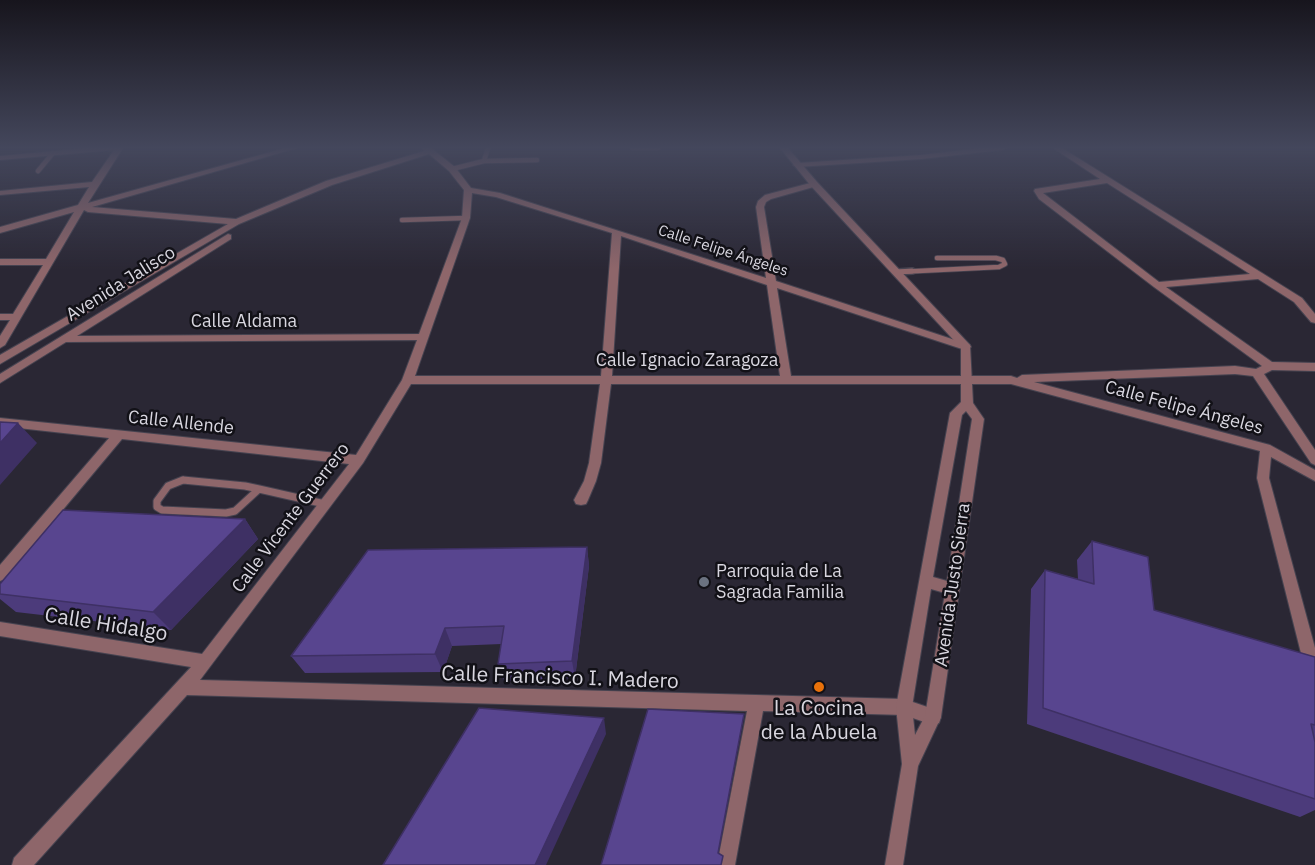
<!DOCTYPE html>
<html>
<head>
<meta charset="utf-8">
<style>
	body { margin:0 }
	canvas { display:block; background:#2a2734 }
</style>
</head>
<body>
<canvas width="1315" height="865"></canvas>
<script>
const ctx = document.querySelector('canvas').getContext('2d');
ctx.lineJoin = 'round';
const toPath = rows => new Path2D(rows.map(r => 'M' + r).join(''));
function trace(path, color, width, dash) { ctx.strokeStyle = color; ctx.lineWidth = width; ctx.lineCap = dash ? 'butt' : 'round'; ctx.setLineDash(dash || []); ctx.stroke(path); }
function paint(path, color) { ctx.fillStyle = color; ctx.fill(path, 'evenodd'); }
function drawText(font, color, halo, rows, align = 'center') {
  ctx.font = font + ' "IBM Plex Sans",sans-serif'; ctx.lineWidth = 5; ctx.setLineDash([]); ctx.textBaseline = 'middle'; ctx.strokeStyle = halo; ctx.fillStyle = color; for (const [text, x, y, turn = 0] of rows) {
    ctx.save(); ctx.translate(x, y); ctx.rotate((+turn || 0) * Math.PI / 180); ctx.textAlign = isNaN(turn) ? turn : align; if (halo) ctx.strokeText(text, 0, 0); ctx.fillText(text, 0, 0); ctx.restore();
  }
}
const serviceFar2 = toPath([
	[632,148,658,148],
	[484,161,537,160],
	[452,169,484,161,488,148],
	[38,171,53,153],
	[402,220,466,218],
	[898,272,999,267,1005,264,1003,260,996,258,937,258]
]);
const serviceFar1 = toPath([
	[898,272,912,271]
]);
const service = toPath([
	[183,480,245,486,259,489,235,511,226,513,162,510,157,507,157,501,168,486,183,480],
	[259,489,325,504]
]);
const minor = toPath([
	[88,148,123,148,88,203,285,148,297,148,92,207,236,219,326,181,424,151,422,148,431,148,455,167,471,188,500,193,766,278,756,207,758,201,765,195,814,182,818,184,817,186,771,199,766,202,764,207,776,281,970,345,971,347,966,350,962,349,777,288,791,376,1011,376,1017,378,1022,375,1235,366,1256,369,1262,366,1154,287,1039,199,1034,191,1035,189,1100,179,1053,148,1062,148,1302,298,1315,314,1315,323,1311,322,1294,302,1258,279,1166,287,1272,362,1315,363,1315,371,1272,370,1264,374,1315,450,1315,465,1311,463,1253,376,1235,374,1034,382,1270,445,1315,470,1315,481,1271,457,1269,478,1315,648,1315,685,1309,682,1307,677,1257,478,1260,451,1011,384,611,384,601,463,596,481,588,500,586,504,581,505,576,504,574,500,584,481,589,463,600,384,411,384,363,463,200,680,904,699,939,711,941,717,939,723,933,725,904,715,763,711,735,865,717,865,747,711,187,695,34,865,12,865,14,858,191,667,0,636,0,622,202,654,349,464,122,439,5,579,0,581,0,565,109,438,0,426,0,418,356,455,402,380,417,340,66,342,0,383,0,374,228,234,231,235,231,239,77,336,419,334,462,218,464,190,449,171,429,154,332,185,239,224,0,364,0,355,228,224,88,212,84,210,5,345,0,348,0,336,10,320,0,320,0,314,13,314,43,265,0,265,0,259,46,259,74,212,0,233,0,227,78,205,89,187,0,195,0,191,92,182,114,150,0,160,0,156,88,148],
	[1107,183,1250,274,1159,282,1043,193,1107,183],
	[472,193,496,197,612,233,601,376,415,376,470,218,472,193],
	[621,236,767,285,780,376,612,376,621,236],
	[982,148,1006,148,1002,150,921,159,797,167,793,165,797,163,921,155,982,148]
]);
const tertiary = toPath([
	[780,148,788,148,817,182,970,345,973,403,984,419,941,717,918,766,903,865,885,865,902,764,896,707,950,413,961,402,961,348,811,186,780,148],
	[966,411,972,419,947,581,933,577,962,415,966,411],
	[931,589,945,593,925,716,915,735,912,707,931,589]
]);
const wall = toPath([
	[245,519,258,539,171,630,16,612,0,599,0,584],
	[1092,541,1154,610,1315,657,1315,810,1300,817,1027,724,1031,589,1045,570,1078,579,1077,560],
	[587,547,589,566,575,678,504,681,498,664,501,644,452,646,443,672,305,673,291,656]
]);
const shadedWall = toPath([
	[18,423,37,443,0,485,0,443],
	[245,519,258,539,171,630,153,612],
	[587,547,589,566,575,678,572,661],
	[445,628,452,646,443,672,435,654],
	[604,718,606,734,546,865,535,865]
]);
const building = toPath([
	[0,422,18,423,0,443,0,422],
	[63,510,245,519,153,612,0,594,0,584,63,510],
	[1092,541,1148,557,1154,610,1315,657,1315,725,1311,724,1315,742,1315,799,1043,708,1045,570,1094,584,1092,541],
	[587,547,572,661,498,664,504,626,445,628,435,654,291,656,368,550,587,547],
	[479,708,604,718,535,865,383,865,479,708],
	[648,709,744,714,718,853,723,856,721,865,601,865,648,709]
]);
const markers = [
	[704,582,6,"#6b7280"],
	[819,687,6,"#e8710a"]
];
const farStreetnames = [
	["Calle Felipe Ángeles",723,251,18]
];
const streetNames = [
	["Avenida Jalisco",121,284,-32],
	["Calle Aldama",244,322],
	["Calle Ignacio Zaragoza",687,361],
	["Calle Felipe Ángeles",1184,408,15],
	["Calle Allende",181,423,6],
	["Calle Vicente Guerrero",291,518,-53],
	["Avenida Justo Sierra",953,585,-82]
];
const poiNames = [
	["Parroquia de La",716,572],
	["Sagrada Familia",716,593]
];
const nearStreetnames = [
	["Calle Hidalgo",106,625,9],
	["Calle Francisco I. Madero",560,678,2]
];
const nearPoinames = [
	["La Cocina",819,709],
	["de la Abuela",819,733]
];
trace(serviceFar2, '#464350', 6);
trace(serviceFar1, '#464350', 8);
trace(service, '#464350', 9);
trace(minor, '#464350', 2);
trace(tertiary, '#464350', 2);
trace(serviceFar2, '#8e666a', 4.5);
trace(serviceFar1, '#8e666a', 5);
trace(service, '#8e666a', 7);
paint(minor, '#8e666a');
paint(tertiary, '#8e666a');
paint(wall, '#4c3b7b');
paint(shadedWall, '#3e3064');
paint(building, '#58458f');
trace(building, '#3e3064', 1.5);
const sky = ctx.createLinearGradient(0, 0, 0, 269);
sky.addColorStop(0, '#17151d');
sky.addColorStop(0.55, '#44475c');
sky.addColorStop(1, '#44475c00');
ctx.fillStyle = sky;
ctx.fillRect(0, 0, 1315, 269);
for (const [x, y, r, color] of markers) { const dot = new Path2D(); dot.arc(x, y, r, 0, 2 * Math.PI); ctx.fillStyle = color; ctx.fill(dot); trace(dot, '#121117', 2); }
drawText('15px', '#d9d7e0', '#121117', farStreetnames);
drawText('18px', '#d9d7e0', '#121117', streetNames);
drawText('18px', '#d9d7e0', '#121117', poiNames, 'left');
drawText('21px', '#d9d7e0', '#121117', nearStreetnames);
drawText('21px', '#d9d7e0', '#121117', nearPoinames);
</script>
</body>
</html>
